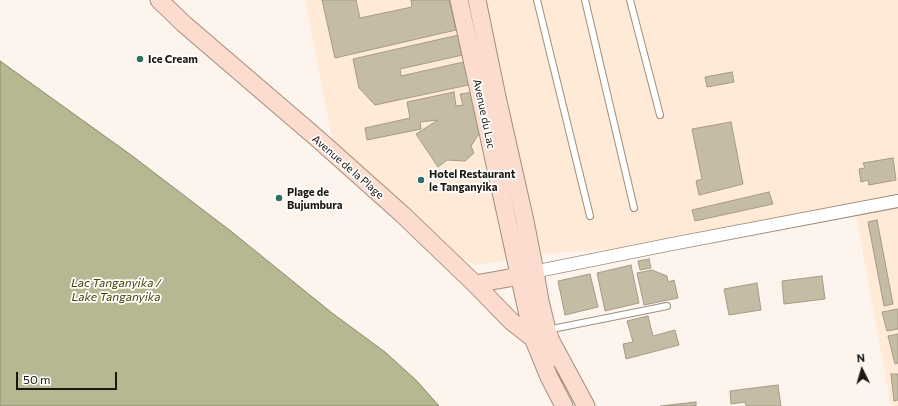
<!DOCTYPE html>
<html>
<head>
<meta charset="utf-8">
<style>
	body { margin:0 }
	#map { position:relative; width:898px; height:406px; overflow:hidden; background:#fdf4ed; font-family:Commissioner,sans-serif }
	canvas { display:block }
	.north { position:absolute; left:842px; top:350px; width:40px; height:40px; -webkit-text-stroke:3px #fff; paint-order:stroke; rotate:355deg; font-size:11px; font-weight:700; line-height:16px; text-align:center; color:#1d1710 }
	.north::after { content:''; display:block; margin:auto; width:14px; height:18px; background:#1d1710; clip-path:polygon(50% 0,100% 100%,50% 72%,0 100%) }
	.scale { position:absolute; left:16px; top:372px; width:101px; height:18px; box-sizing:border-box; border:2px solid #1d1710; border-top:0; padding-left:5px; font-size:12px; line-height:14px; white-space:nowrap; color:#1d1710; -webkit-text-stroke:3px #fff; paint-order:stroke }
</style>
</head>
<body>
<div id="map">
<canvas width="898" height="406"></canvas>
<div class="north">N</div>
<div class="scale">50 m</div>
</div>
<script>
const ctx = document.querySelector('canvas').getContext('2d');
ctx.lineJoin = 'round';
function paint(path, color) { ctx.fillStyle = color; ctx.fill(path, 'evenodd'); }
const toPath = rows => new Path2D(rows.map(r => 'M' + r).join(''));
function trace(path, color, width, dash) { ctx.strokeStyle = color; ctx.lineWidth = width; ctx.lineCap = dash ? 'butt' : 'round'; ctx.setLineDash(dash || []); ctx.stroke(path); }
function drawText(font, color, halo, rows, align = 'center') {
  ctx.font = font + ' Commissioner,sans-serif'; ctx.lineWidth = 3.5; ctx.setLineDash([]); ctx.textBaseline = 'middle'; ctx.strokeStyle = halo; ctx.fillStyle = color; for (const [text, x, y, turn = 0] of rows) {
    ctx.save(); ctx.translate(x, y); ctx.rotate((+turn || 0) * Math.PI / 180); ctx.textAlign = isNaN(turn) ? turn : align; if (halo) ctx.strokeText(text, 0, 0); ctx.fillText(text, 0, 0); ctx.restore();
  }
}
const built = toPath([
	[305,0,898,0,898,406,891,406,855,210,672,244,545,254,475,265,403,227,338,169]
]);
const water = toPath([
	[0,61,131,155,232,232,332,313,385,352,417,381,439,406,0,406,0,61]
]);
const building = toPath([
	[322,0,356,0,360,18,412,7,411,0,449,0,456,30,335,58,322,0],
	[463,34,467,54,400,69,401,76,468,61,473,84,375,105,359,88,353,59,463,34],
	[732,72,734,82,707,87,705,77,732,72],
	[454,92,456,106,463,105,460,94,475,92,482,129,471,146,474,153,465,161,447,160,438,167,416,134,438,120,420,122,421,129,367,140,365,128,410,118,407,102,454,92],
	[731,122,743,184,699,195,696,181,702,179,692,129,731,122],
	[893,158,896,180,869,185,868,180,861,182,859,169,865,168,863,163,893,158],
	[769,192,773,204,695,221,692,210,769,192],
	[877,220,893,304,884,306,868,222,877,220],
	[649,259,651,268,640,270,638,261,649,259],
	[631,265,639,303,605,311,597,273,631,265],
	[652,270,667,276,668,282,674,280,678,298,644,305,637,273,652,270],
	[590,274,598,307,565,315,558,281,590,274],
	[822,276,825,299,784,304,782,281,822,276],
	[757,283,761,310,729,315,724,289,757,283],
	[898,309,898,329,887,331,882,312,898,309],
	[648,316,653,336,675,330,679,345,626,359,623,344,633,342,627,321,648,316],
	[898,334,898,363,895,364,888,336,898,334],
	[891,374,898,374,898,400,894,401,891,374],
	[778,385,781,406,746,406,745,402,731,404,730,391,778,385],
	[696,402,696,406,660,406,696,402]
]);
const lane = toPath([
	[537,0,590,216],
	[585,0,634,208],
	[630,0,660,115],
	[547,330,667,306]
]);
const street = toPath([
	[528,273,672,244,898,201]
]);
const secondary = toPath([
	[159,0,184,24,318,139,402,214,475,284,511,321,562,361],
	[459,0,533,338,549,377,564,406],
	[477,0,497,97,525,221,535,272,540,301,547,330,551,341,586,406],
	[475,284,509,278,519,275]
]);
const markers = [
	[140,59,4,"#2d7163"],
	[421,180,4,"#2d7163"],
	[279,198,4,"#2d7163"]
];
const poiNames = [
	["Ice Cream",148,59],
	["Hotel Restaurant",429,174],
	["le Tanganyika",429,187],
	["Plage de",287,192],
	["Bujumbura",287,205]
];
const streetNames = [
	["Avenue du Lac",484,114,78],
	["Avenue de la Plage",348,167,41]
];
const waterNames = [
	["Lac Tanganyika /",116,283],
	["Lake Tanganyika",116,297]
];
paint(built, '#ffead7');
paint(water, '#b6b891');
trace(water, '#88886a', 1);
paint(building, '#c5bca5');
trace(building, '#a59c86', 1);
trace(lane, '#a08e7c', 8);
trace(street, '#a08e7c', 14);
trace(secondary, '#a08e7c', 19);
trace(lane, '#fff', 6);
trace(street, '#fff', 12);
trace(secondary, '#fcdcce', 17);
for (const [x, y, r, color] of markers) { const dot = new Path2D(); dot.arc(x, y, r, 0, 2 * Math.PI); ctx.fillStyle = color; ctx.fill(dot); trace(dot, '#fff', 1.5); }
drawText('bold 11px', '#1d1710', '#fff', poiNames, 'left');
drawText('11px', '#1d1710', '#fff', streetNames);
drawText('italic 12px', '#440', '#fff', waterNames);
</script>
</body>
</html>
